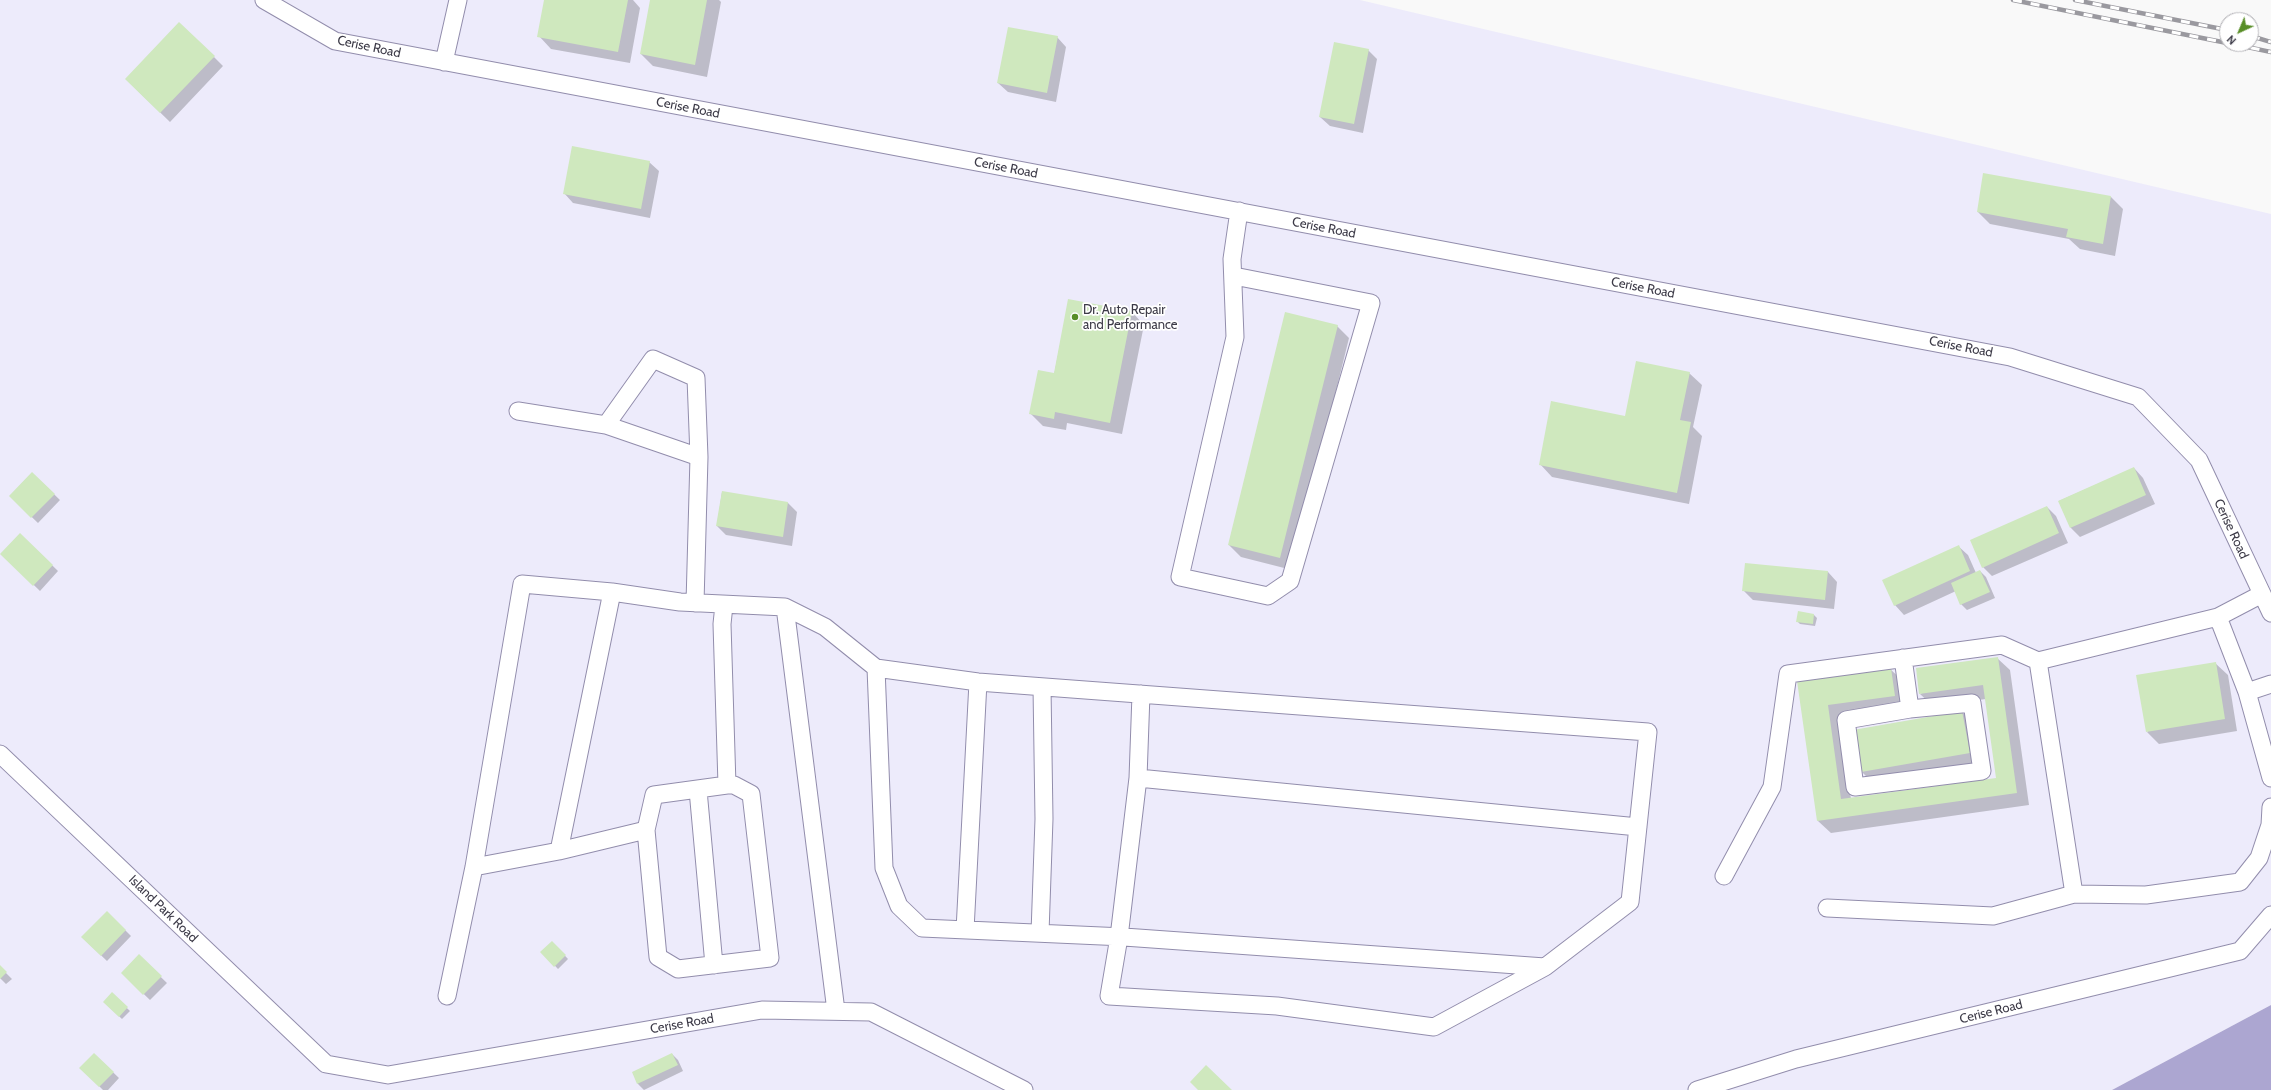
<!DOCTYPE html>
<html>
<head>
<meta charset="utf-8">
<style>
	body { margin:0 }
	#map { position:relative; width:2271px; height:1090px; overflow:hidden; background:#f9f9f9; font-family:Cabin,sans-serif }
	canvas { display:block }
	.north { position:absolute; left:2219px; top:12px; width:40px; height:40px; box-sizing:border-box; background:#fff; border:1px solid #b1b0b5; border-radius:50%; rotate:224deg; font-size:11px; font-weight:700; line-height:16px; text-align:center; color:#3c3a47 }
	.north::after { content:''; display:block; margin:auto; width:14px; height:18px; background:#588e27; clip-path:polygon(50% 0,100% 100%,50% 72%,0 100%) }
</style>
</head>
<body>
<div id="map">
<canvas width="2271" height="1090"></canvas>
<div class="north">N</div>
</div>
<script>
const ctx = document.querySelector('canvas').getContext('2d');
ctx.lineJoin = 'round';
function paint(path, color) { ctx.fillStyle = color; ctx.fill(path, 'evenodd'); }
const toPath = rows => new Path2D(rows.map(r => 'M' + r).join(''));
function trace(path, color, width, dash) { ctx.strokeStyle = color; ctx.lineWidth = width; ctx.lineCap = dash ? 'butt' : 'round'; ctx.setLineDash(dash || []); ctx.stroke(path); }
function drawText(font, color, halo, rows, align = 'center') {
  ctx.font = font + ' Cabin,sans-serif'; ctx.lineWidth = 3.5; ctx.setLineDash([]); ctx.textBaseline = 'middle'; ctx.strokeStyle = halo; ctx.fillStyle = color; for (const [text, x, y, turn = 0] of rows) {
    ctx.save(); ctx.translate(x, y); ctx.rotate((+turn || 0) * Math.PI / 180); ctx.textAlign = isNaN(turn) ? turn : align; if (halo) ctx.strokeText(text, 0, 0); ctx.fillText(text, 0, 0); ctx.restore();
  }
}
const built = toPath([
	[0,0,1360,0,2271,214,2271,1005,2112,1090,0,1090]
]);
const water = toPath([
	[2271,1005,2271,1090,2112,1090]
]);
const shadow = toPath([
	[545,0,633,0,640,8,630,63,551,49,539,36],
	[651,0,719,0,721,2,707,77,653,66,641,54],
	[1057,37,1066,47,1056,102,1008,92,998,83],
	[1368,50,1377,59,1363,133,1330,126,1320,117],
	[214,57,223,66,170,122,135,88],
	[649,162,659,171,650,218,573,203,564,193],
	[2111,197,2123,209,2115,256,2080,249,2069,239,1990,224,1978,212],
	[1069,300,1132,312,1144,325,1122,434,1067,423,1066,430,1043,426,1030,413,1054,375],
	[1337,326,1349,338,1292,570,1241,557,1229,545],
	[1689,373,1702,385,1693,427,1702,436,1689,504,1552,477,1540,464,1626,418],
	[2134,468,2143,478,2155,504,2080,537,2071,528,2059,501],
	[32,473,60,500,38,523,10,496],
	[722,492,788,503,797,512,792,546,726,535,717,526],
	[2047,507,2056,516,2068,543,1992,576,1983,567],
	[20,534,58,571,40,591,2,554],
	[1958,546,1968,555,1976,573,1980,571,1986,577,1995,598,1967,610,1961,604,1956,591,1904,615,1895,605],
	[1746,564,1828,572,1837,582,1834,609,1753,600,1744,591],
	[1814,615,1817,618,1815,626,1800,624,1797,621],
	[1997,658,2010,670,2029,805,1831,833,1818,821,1798,682,1890,669,1903,681,1906,708,1839,717,1851,799,1997,779,1986,699,1933,706,1920,694],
	[2215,663,2228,675,2237,731,2159,744,2147,732],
	[1962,712,1974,724,1981,765,1874,784,1862,772],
	[107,912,131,936,107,961,82,937],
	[552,942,568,959,558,969,542,952],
	[139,956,167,983,150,1000,122,973],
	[0,967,12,979,6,984,0,978],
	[112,994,130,1011,122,1019,104,1002],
	[94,1054,119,1078,108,1090,103,1090,81,1068],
	[672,1054,678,1060,683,1071,644,1090,638,1084,633,1073]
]);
const building = toPath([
	[544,0,628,0,618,52,537,37],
	[650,0,707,0,695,65,640,54],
	[179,22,215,56,160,113,125,79],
	[1008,27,1058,36,1047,93,997,83],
	[1334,42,1369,49,1354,124,1319,117],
	[572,146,650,161,641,209,563,194],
	[1983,173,2111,196,2103,244,2066,237,2068,229,1977,212],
	[1068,299,1132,311,1110,423,1055,412,1054,419,1029,414,1038,370,1054,373],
	[1285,312,1338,325,1280,558,1228,545],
	[1636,361,1690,372,1680,420,1691,422,1677,493,1539,465,1551,401,1625,416],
	[2134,467,2146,495,2070,528,2058,501],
	[32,472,55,494,31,518,9,496],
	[722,491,788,502,783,537,716,526],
	[2047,506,2059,533,1982,568,1970,540],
	[20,533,53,565,33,586,0,554],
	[1959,545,1970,571,1894,606,1882,580],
	[1745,563,1828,571,1825,600,1742,591],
	[1980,570,1990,592,1960,605,1951,583],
	[1798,611,1814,614,1813,624,1796,622],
	[1998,657,2017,793,1817,821,1797,681,1891,668,1895,696,1828,705,1841,799,1996,778,1983,685,1919,694,1916,668],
	[2216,662,2225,719,2146,732,2136,675],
	[1962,711,1970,753,1861,772,1853,730],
	[107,911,126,930,101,956,81,937],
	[552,941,566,955,554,967,540,952],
	[139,954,162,976,143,995,121,973],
	[0,965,7,972,0,979],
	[112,992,128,1007,119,1017,103,1002],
	[94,1053,114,1072,99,1087,79,1068],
	[672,1053,678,1065,637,1084,632,1072],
	[1206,1065,1232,1090,1198,1090,1190,1082]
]);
const minor = toPath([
	[264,0,335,41,2010,357,2138,397,2199,460,2271,613],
	[444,62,458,0],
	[1234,276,1371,303,1290,581,1268,596,1180,577,1235,337,1232,259,1239,211],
	[518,411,606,425,653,359,696,378,699,457,695,603],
	[606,425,699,457],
	[724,605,722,624,727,785],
	[785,607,825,627,876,668,978,682,1648,732,1630,902,1545,967,1124,937,922,928,899,906,884,868,876,668],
	[1903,658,1910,709,1846,720,1855,787,1982,771,1972,703,1910,709],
	[2271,684,2247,692,2271,778],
	[2247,692,2218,617,2262,594],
	[0,754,326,1064,388,1075,762,1010,871,1012,1024,1090],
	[1138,778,1141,694],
	[698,790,714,965],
	[559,851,612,592],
	[474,867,559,851,646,830,658,957,678,969,770,958,751,794,734,785,727,785,654,795,646,830],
	[1724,876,1772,787,1788,674,2002,645,2038,661],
	[2074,894,2038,661,2218,617],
	[1827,908,1993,916,2074,894,2146,895,2240,882,2259,858,2270,825,2271,807],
	[965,930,978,682],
	[1040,933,1044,819,1042,687],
	[1545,967,1434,1027,1277,1006,1109,996,1119,937,1138,778,1638,827],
	[447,996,474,867,522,584,612,592,680,602,785,607,836,1011],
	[1697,1090,1796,1059,2240,951,2271,915]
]);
const rail = toPath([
	[2013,0,2227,43],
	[2075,0,2227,30],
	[2251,36,2271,42],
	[2233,44,2271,52]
]);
const markers = [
	[1075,317,4,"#588e27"]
];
const streetNames = [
	["Cerise Road",369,47,12],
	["Cerise Road",688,108,11],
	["Cerise Road",1006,168,11],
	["Cerise Road",1324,228,11],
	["Cerise Road",1643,288,11],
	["Cerise Road",1961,347,11],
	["Cerise Road",2231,529,65],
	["Island Park Road",163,909,44],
	["Cerise Road",1991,1012,-14],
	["Cerise Road",682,1024,-10]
];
const poiNames = [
	["Dr. Auto Repair",1083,310],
	["and Performance",1083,325]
];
paint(built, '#edebfb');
paint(water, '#aca6d1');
paint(shadow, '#0003');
paint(building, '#cfe8be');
trace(minor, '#928dac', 19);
trace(minor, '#fff', 17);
trace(rail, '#9a999f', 4.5);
trace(rail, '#fff', 3, [9]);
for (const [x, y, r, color] of markers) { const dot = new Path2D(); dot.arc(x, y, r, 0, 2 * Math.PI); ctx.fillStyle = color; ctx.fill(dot); trace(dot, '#fff', 1.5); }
drawText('13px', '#3c3a47', '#fff', streetNames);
drawText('13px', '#3c3a47', '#fff', poiNames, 'left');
</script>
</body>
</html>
